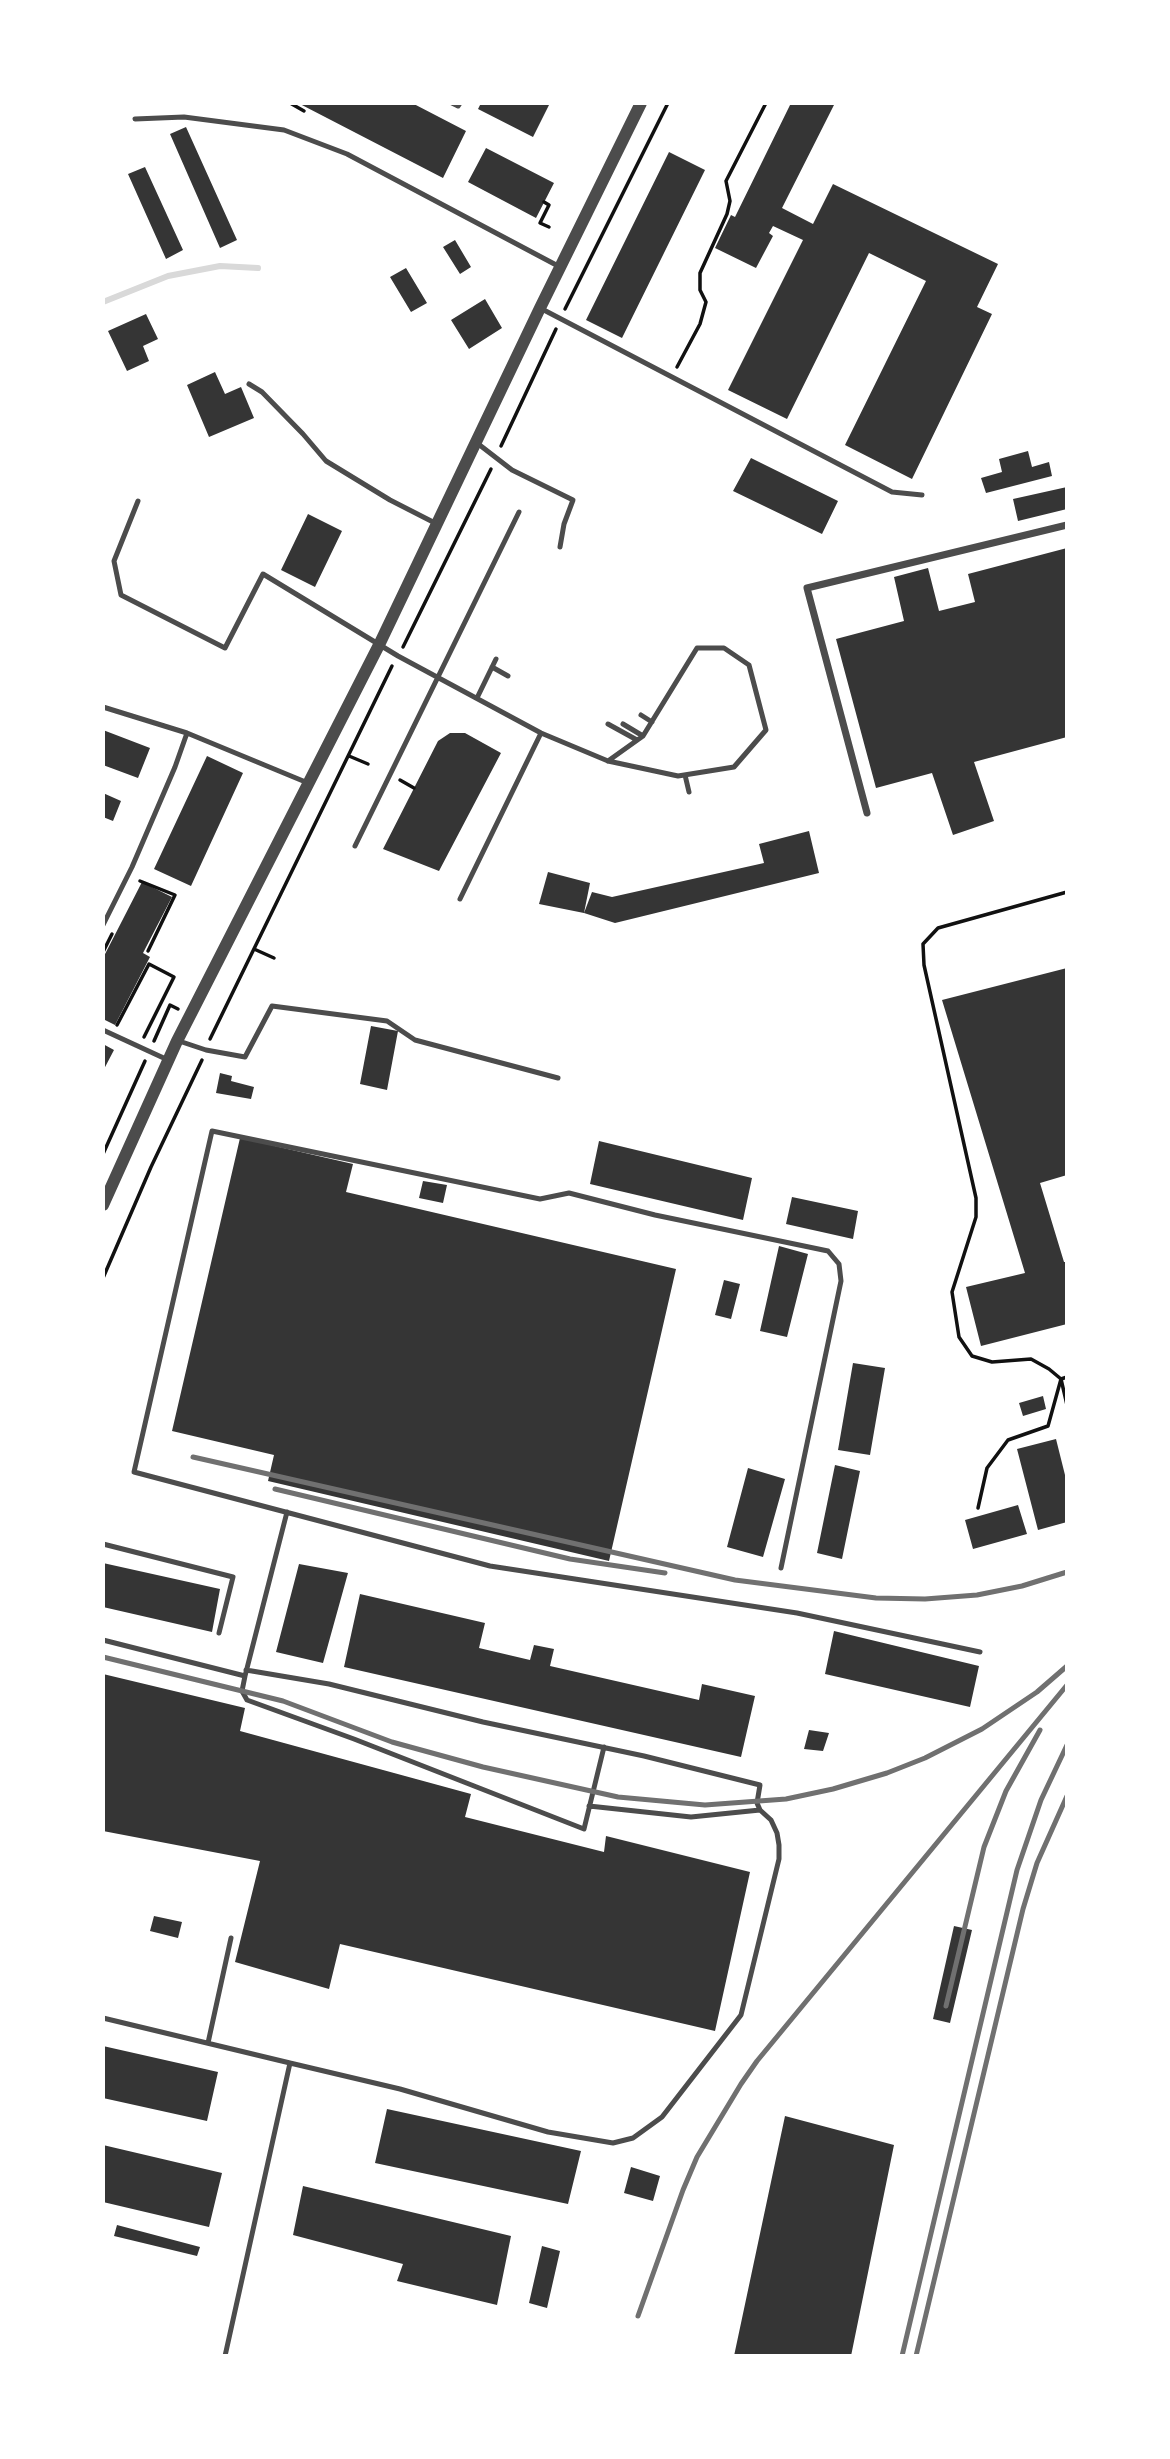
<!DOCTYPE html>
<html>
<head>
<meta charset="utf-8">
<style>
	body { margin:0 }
	#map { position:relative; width:1170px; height:2459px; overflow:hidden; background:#fff; font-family:"Exo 2",sans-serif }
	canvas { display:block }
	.frame { position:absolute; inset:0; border:105px solid #fff; pointer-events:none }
</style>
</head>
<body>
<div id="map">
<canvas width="1170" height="2459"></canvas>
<div class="frame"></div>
</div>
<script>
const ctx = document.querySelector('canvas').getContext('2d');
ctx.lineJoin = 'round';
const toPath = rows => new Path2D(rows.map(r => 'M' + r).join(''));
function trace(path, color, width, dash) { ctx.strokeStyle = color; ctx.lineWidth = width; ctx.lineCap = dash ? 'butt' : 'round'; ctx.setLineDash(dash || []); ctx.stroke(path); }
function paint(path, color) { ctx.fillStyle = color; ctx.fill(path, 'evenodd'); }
const stream = toPath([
	[103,302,168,276,220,266,258,268]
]);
const building = toPath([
	[298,103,412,103,466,131,443,178],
	[481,103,550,103,533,137,478,109],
	[791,103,835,103,782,208,813,224,833,184,998,264,977,307,992,314,912,479,845,445,926,281,869,253,787,419,728,390,803,240,773,226,769,233,773,236,756,268,715,248,731,215,735,217],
	[186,127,237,240,220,248,170,134],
	[486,148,554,183,536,218,468,182],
	[669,152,705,170,622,338,586,320],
	[145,167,183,250,166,259,128,174],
	[455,240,471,267,460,274,443,247],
	[406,268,427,303,411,312,390,277],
	[485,299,502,328,469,349,451,320],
	[146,314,158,339,143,346,149,361,127,371,108,331],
	[215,372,225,394,241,387,254,418,209,437,187,385],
	[1028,451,1032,467,1049,462,1052,476,986,493,981,478,1002,472,999,459],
	[751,458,838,501,822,534,733,491],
	[1067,487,1067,509,1018,521,1013,499],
	[308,514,342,531,315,587,281,570],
	[1067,548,1067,737,974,762,994,821,953,835,932,773,876,788,836,639,904,621,894,577,928,568,939,611,975,602,968,574],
	[103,730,150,748,138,778,103,765],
	[450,733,465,733,501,753,439,871,383,849,438,741],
	[207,756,243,773,191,886,154,869],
	[103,793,121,801,113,821,103,817],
	[809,831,819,873,615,923,584,913,539,904,548,872,590,883,584,913,592,892,612,897,764,863,759,844],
	[142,882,172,897,143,953,150,957,115,1025,103,1019,103,958],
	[1067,968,1067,1175,1040,1183,1064,1262,1067,1262,1067,1324,981,1346,966,1287,1025,1273,942,1000],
	[371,1026,398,1031,387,1090,360,1084],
	[103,1044,114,1050,103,1071],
	[220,1073,232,1076,231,1081,254,1087,251,1099,216,1093],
	[240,1138,353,1164,346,1192,676,1269,609,1561,268,1481,274,1455,172,1431],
	[599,1141,752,1178,743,1220,590,1184],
	[423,1181,447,1185,443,1203,419,1198],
	[792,1197,858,1211,853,1239,786,1224],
	[779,1246,808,1254,787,1337,760,1331],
	[724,1280,740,1284,731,1319,715,1315],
	[853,1363,885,1368,870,1455,838,1450],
	[1043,1396,1046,1409,1023,1416,1019,1403],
	[1056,1439,1067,1483,1067,1522,1038,1530,1017,1449],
	[835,1465,860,1471,842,1559,817,1553],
	[748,1468,785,1479,763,1557,727,1547],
	[1018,1505,1027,1534,973,1549,965,1520],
	[103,1563,220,1589,212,1632,103,1607],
	[299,1564,348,1573,323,1663,276,1652],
	[360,1594,485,1623,479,1648,530,1660,534,1645,554,1649,550,1666,699,1700,702,1684,755,1696,741,1757,344,1667],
	[834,1631,979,1666,970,1707,825,1674],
	[103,1674,245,1708,240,1731,471,1794,465,1817,604,1852,606,1836,750,1872,715,2031,340,1944,329,1989,235,1962,260,1861,103,1831],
	[809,1730,829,1733,823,1751,804,1749],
	[154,1916,182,1922,178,1938,150,1931],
	[954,1926,972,1930,950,2023,933,2019],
	[103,2046,218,2072,207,2121,103,2098],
	[387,2109,581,2151,568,2204,375,2163],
	[785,2116,894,2145,851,2356,734,2356],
	[103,2145,222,2173,209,2227,103,2202],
	[631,2167,660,2176,653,2201,624,2193],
	[303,2186,511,2236,497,2305,397,2281,403,2264,293,2235],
	[117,2225,200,2247,197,2256,114,2236],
	[542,2246,560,2251,547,2308,529,2303]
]);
const path = toPath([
	[290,103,304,111],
	[544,202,549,205,540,223,549,227],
	[565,309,668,103],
	[677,367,700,324,706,302,700,290,700,273,727,214,730,201,726,181,766,103],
	[501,446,556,329],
	[403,647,491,469],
	[349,756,368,764],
	[400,780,414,788],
	[140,881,175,895,148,951],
	[1067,892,938,928,923,944,924,965,976,1198,976,1217,952,1292,959,1337,972,1356,992,1362,1031,1359,1049,1369,1061,1379,1067,1405],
	[254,949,274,958],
	[103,952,112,934],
	[117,1025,149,964,174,977,144,1037],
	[210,1039,392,666],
	[154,1041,170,1005,178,1009],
	[103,1154,145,1061],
	[103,1278,151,1167,202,1060],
	[978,1508,987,1468,1008,1440,1048,1426,1061,1379,1067,1377]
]);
const service = toPath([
	[452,103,458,106,460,103],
	[135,119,184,117,284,130,347,154,560,267],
	[540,308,892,492,922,495],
	[249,384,262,392,303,434,326,461,390,500,435,523],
	[477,443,512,470,573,500,564,524,560,547],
	[138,501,114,561,121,595,225,648,263,574,398,656,541,733,608,761,678,776,734,767,766,730,749,665,724,648,697,648,643,736,608,761],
	[492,667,508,676],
	[477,698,496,659],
	[103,707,187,733,308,783],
	[641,715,652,722],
	[608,724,637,740],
	[623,724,643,736],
	[685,775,689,792],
	[355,846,519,512],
	[460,899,541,733],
	[103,925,132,867,175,767,187,733],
	[103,1030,168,1060],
	[179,1041,206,1050,245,1057,272,1006,387,1021,415,1040,558,1078],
	[103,1544,233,1577,219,1633],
	[781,1568,841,1281,839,1264,828,1251,655,1215,569,1193,540,1199,212,1131,134,1472,490,1566,797,1613,980,1652],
	[103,1640,245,1676,287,1512],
	[246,1670,329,1684,483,1722,644,1756,760,1785,757,1803,760,1810,771,1820,777,1833,779,1845,779,1859,741,2015,662,2117,633,2138,613,2143,548,2132,400,2089,290,2063],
	[245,1676,242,1691,247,1700,354,1739,584,1829,604,1747],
	[589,1806,691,1817,760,1810],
	[103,2018,290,2063,225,2356],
	[208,2043,231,1938]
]);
const minor = toPath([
	[867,813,807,588,1067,525]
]);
const tertiary = toPath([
	[103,1205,177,1041,379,645,540,308,641,103]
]);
const rail = toPath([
	[193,1457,735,1580,876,1598,925,1599,977,1595,1022,1586,1067,1572],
	[275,1489,570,1559,665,1573],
	[103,1657,283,1701,392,1742,483,1767,618,1797,705,1805,786,1799,833,1789,887,1773,925,1758,982,1729,1037,1692,1067,1666],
	[946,2006,984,1847,1006,1791,1040,1730],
	[638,2316,683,2190,697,2157,741,2084,757,2061,1067,1685],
	[902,2356,1017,1870,1041,1800,1067,1745],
	[916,2356,1023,1909,1037,1863,1067,1796]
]);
trace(stream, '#d9d9d9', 6);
paint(building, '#353535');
trace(path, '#111', 3.5);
trace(service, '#4c4c4c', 5);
trace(minor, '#4c4c4c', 7);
trace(tertiary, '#4c4c4c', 12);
trace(rail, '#707070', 5);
</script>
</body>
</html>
